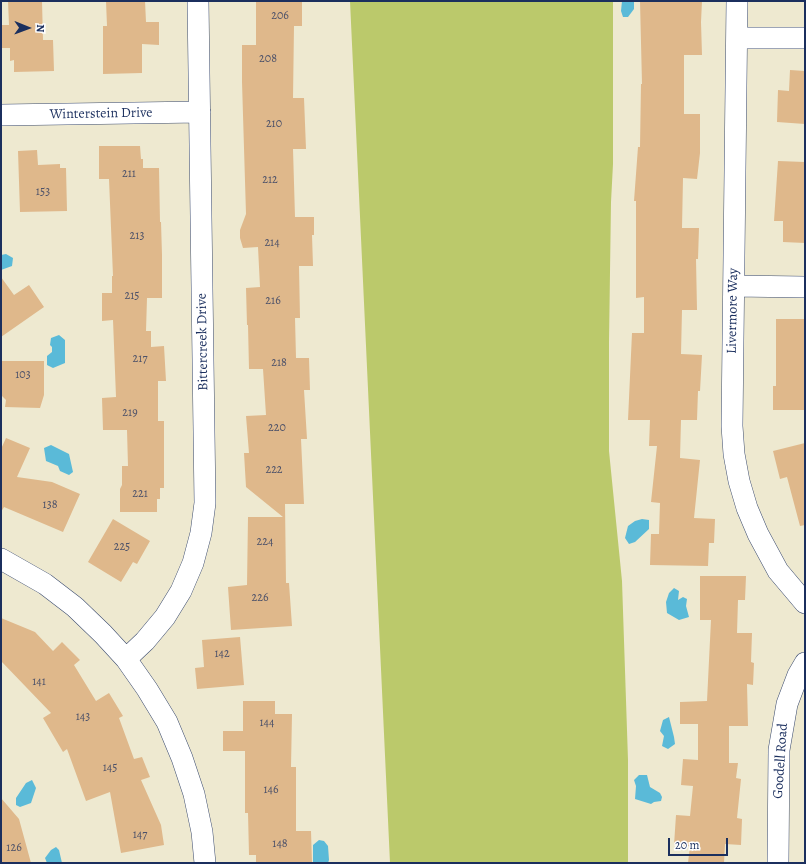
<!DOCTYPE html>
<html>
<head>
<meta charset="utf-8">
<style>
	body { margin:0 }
	#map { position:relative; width:806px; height:864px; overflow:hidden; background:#eee9d0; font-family:Alegreya,serif }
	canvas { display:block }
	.frame { position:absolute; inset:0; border:2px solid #1b2f5e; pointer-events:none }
	.north { position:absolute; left:8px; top:8px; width:40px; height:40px; -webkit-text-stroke:3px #fff; paint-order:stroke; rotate:91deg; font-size:11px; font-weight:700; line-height:16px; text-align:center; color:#1b2f5e }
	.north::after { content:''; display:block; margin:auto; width:14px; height:18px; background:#1b2f5e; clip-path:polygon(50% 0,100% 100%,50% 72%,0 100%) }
	.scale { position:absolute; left:668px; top:838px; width:60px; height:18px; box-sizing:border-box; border:2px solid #1b2f5e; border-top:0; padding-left:5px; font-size:12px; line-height:14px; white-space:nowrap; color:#1b2f5e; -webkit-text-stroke:3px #fff; paint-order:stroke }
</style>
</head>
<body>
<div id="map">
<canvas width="806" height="864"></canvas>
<div class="frame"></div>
<div class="north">N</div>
<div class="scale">20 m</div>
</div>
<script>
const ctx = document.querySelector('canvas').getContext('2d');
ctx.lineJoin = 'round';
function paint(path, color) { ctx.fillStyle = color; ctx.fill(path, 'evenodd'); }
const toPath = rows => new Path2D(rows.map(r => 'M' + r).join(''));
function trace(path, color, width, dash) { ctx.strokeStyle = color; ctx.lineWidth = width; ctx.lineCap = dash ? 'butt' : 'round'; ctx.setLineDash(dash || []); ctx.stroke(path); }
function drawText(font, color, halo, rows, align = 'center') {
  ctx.font = font + ' Alegreya,serif'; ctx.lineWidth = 4; ctx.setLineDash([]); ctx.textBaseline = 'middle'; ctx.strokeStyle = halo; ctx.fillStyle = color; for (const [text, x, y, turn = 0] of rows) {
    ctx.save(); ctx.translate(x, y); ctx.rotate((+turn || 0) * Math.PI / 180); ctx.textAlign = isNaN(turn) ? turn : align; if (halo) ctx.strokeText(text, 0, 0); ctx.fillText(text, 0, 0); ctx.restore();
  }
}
const green = toPath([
	[350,1,613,1,613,164,611,202,609,342,609,451,622,581,628,760,628,863,390,863]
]);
const water = toPath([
	[622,1,634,1,634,9,628,17,623,17,621,11],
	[6,254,13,258,12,266,1,270,1,255],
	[59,335,65,340,65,363,53,368,47,365,47,356,52,352,52,347,50,345,51,338],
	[51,445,69,454,73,472,69,475,60,471,58,466,46,461,44,448],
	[642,519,649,520,649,529,635,542,629,544,625,538,628,526,635,521],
	[674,588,679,591,678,600,683,597,687,599,686,606,689,617,679,620,667,613,666,602,669,593],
	[669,717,674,737,675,744,668,749,662,746,664,736,660,731,663,720],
	[639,775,647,775,650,787,660,793,662,797,661,801,654,802,651,804,635,799,636,786,634,780],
	[32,780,36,788,31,803,20,807,16,805,16,798,26,783],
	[319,840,324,841,328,846,329,860,328,863,313,863,313,845],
	[56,847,59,850,62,863,47,863,45,858,51,850]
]);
const building = toPath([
	[8,1,42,1,43,40,53,40,54,71,14,72,14,60,10,61,10,48,1,48,1,25,9,25],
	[106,1,145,1,146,22,159,22,159,45,142,44,142,73,103,74,103,26,107,26],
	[256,1,302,1,302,26,294,26,293,98,304,98,306,149,293,149,295,217,314,217,314,235,312,235,313,266,299,266,300,318,295,318,296,358,309,358,310,390,304,390,307,439,301,439,304,504,285,504,286,583,289,583,292,626,231,630,228,587,247,585,248,517,283,517,246,487,244,453,249,453,246,416,266,415,263,369,249,369,248,325,247,325,246,288,260,287,258,247,243,248,240,238,240,230,246,214,242,82,242,45,256,45],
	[640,1,702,1,701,22,702,55,684,55,684,114,700,114,700,153,697,179,683,178,682,228,699,228,698,259,696,259,697,310,682,310,681,354,702,355,700,391,698,391,697,420,681,420,680,458,700,460,694,518,715,519,714,543,709,543,708,566,650,565,651,534,659,534,660,503,651,502,657,446,649,446,650,420,628,420,632,333,644,333,644,297,636,298,636,201,634,201,638,147,640,147,641,84,642,84],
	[790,70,805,71,805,124,777,122,778,90,789,91],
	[99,146,140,146,141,159,143,159,143,168,159,168,160,222,161,222,162,255,162,298,147,298,146,331,151,331,151,347,164,346,166,381,158,381,158,421,164,421,164,488,160,488,160,499,157,499,157,512,120,512,120,489,122,485,122,466,128,466,127,430,103,430,102,398,116,397,113,320,102,321,102,293,112,293,112,276,113,276,109,179,99,179],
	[37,150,38,165,60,164,60,168,66,168,67,211,20,212,18,151],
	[778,161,805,162,805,243,783,242,783,221,774,221],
	[1,277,14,295,29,285,44,307,1,337],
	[776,319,805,319,805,410,773,410,773,386,776,386],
	[1,361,44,361,44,395,40,408,5,407,6,400,2,396,1,389],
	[6,438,30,448,17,477,52,482,80,494,63,532,4,507,1,512,1,449],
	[805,443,805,525,800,526,787,477,780,479,773,451],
	[113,519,150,541,137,564,133,562,121,582,88,562],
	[700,576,746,576,745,600,738,600,737,633,752,633,751,662,754,663,753,685,747,684,748,726,729,726,729,763,738,763,736,778,741,779,737,818,742,819,741,845,725,844,724,863,688,863,690,846,674,845,676,815,690,816,693,786,681,785,683,759,698,760,698,724,680,724,680,702,707,701,711,620,700,620],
	[1,618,35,632,53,651,62,642,80,660,74,665,96,701,109,693,123,716,119,718,134,759,142,757,150,777,141,780,161,825,164,845,121,853,110,792,86,801,67,749,63,752,43,718,51,713,1,661],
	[240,637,244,685,197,689,195,668,204,667,202,640],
	[243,701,275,701,275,714,292,714,291,767,296,767,296,831,311,831,312,863,256,863,256,855,249,855,248,813,245,813,245,751,223,751,223,731,243,731],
	[1,798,19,819,31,863,1,863]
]);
const minor = toPath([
	[737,1,732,426,734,454,739,481,747,508,758,534,778,571,805,603],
	[737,38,805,38],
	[1,115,200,112],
	[734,286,805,287],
	[1,559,45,584,75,607,103,634,126,659,147,689,167,722,182,758,194,794,202,832,205,863],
	[126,659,145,641,165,617,181,591,193,563,201,533,205,503,198,1],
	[778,863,779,750,787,704,798,675,805,663]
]);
const numberNames = [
	["206",280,16],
	["208",268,59],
	["210",274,124],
	["211",129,174],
	["212",270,180],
	["153",43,192],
	["213",137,236],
	["214",272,243],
	["215",132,296],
	["216",273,301],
	["217",140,359],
	["218",279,363],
	["103",23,375],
	["219",130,413],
	["220",277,428],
	["222",274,470],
	["221",140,494],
	["138",50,505],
	["224",265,542],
	["225",122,547],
	["226",260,598],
	["142",222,654],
	["141",39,682],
	["143",83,717],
	["144",267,723],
	["145",110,768],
	["146",271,790],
	["147",140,835],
	["148",280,844],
	["126",14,848]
];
const streetNames = [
	["Winterstein Drive",101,114,-1],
	["Livermore Way",733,311,-89],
	["Bittercreek Drive",203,342,-91],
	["Goodell Road",781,761,-86]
];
paint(green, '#bbc96b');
paint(water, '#5abad8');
paint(building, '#dfb88b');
trace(minor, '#3b4b6f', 22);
trace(minor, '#fff', 21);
drawText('12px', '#4c5169', null, numberNames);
drawText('14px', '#1b2f5e', '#fff', streetNames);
</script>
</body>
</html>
